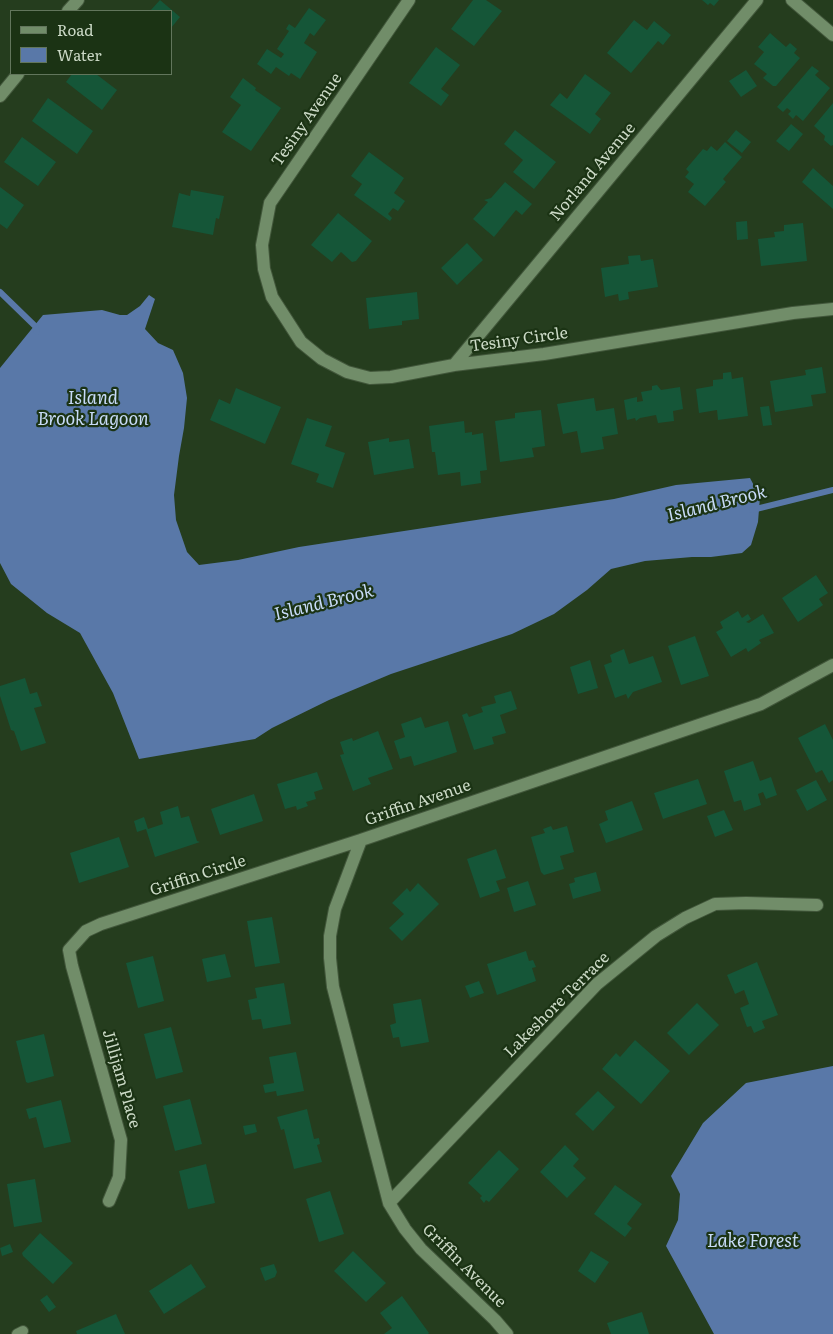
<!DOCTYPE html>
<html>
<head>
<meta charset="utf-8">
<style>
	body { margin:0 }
	#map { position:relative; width:833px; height:1334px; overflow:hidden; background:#253d1e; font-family:Literata,serif }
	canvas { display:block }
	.legend { position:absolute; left:10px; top:10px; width:162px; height:65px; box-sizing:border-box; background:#1b3314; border:1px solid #62765c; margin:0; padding:6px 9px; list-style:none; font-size:15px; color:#ccdac7 }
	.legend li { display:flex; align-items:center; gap:10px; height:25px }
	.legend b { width:25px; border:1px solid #62765c }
</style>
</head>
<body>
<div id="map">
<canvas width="833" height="1334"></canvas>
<ul class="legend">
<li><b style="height:6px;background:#718d69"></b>Road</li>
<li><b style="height:14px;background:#5978a8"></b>Water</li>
</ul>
</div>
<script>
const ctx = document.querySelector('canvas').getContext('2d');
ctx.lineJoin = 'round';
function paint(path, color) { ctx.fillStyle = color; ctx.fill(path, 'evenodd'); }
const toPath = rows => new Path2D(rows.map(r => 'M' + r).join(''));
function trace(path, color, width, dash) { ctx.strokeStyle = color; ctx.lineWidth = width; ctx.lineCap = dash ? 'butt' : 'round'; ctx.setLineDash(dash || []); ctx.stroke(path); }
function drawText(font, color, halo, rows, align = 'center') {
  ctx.font = font + ' Literata,serif'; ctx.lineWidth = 4.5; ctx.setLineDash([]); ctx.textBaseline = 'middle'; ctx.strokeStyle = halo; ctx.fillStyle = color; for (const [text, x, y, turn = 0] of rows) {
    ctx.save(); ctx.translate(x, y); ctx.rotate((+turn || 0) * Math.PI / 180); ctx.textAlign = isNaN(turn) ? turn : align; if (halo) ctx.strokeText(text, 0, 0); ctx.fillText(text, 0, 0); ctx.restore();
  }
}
const water = toPath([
	[149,295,155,299,145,329,158,343,173,350,183,373,187,398,184,428,179,456,174,495,176,520,187,552,199,565,238,560,299,547,614,499,676,485,750,478,760,497,758,522,751,545,742,553,711,557,692,557,645,561,611,569,587,590,554,614,512,634,391,674,329,700,272,728,255,739,139,759,113,693,80,633,47,613,11,584,0,563,0,368,43,315,102,310,120,315,127,315,140,306],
	[833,1066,833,1334,714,1334,666,1246,678,1220,680,1194,671,1176,703,1123,746,1083]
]);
const stream = toPath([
	[0,292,35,326,37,332],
	[752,510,833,490]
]);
const building = toPath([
	[160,0,180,17,171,28,171,11,150,11],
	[473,0,486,0,502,11,474,46,451,29],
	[702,0,719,0,714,6,710,3,708,5],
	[309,8,326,20,314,36,310,33,304,43,317,52,300,79,291,73,289,76,276,67,271,74,257,64,267,49,281,58,284,54,277,49,289,31,286,29,289,24,295,28],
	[634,20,647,30,654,21,671,35,663,45,658,41,631,73,607,53],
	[770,33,786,47,790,43,797,49,794,53,800,58,776,86,773,86,763,78,767,74,754,64,764,52,758,47],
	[436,47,460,65,441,89,449,95,441,106,409,83],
	[812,66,819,71,815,75,830,88,803,121,796,115,793,119,788,114,791,111,787,108,783,112,777,107],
	[746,70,757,86,741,97,729,81],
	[72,74,96,74,117,90,102,110,66,82],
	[585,74,611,93,595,114,601,119,590,134,550,105,560,93,567,99],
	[243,78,256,88,255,90,281,108,251,151,222,132,241,105,230,97],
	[48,98,93,131,77,154,32,121],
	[833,103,833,145,831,146,824,140,825,136,814,126],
	[791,124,803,134,789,151,776,141],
	[515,130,556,162,534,189,513,172,523,160,504,144],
	[736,130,751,142,742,153,727,141],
	[22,137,56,162,38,186,4,162],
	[725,142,742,157,723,179,726,182,705,206,688,192,694,184,685,177,689,172,686,169,703,149,707,151,711,146,717,151],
	[369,152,404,178,394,193,405,201,398,211,393,208,388,214,392,218,390,221,354,195,362,184,351,176],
	[813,168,833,186,833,209,802,182],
	[505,182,532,204,522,215,516,210,494,237,473,219,488,202,484,200,491,198],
	[0,187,24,205,7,229,0,224],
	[191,190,224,196,219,219,216,218,213,235,172,227,179,193,190,196],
	[338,213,372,241,356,261,352,262,341,252,332,262,311,245],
	[747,221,748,239,737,240,736,222],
	[803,223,807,261,761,266,758,239,775,237,774,232,784,231,784,225],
	[467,243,483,260,457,285,441,268],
	[640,255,641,261,653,259,658,287,628,292,629,299,619,301,618,294,605,297,601,268,629,264,628,256],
	[417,292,419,319,402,321,402,325,369,329,366,298],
	[822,367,826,393,811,395,813,406,775,412,770,381,806,375,805,370],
	[731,372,732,379,743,377,748,416,718,420,717,410,699,413,696,389,713,386,713,380,723,379,723,373],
	[657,385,661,390,680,387,683,409,673,411,674,421,658,423,656,415,640,418,636,421,635,418,627,420,624,400,637,397,637,402,643,401,641,392,652,390,652,386],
	[236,388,281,407,265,444,210,420,219,399,230,404],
	[594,398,596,411,614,408,618,434,602,437,604,449,581,453,577,431,563,434,557,404],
	[769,406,772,425,763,426,760,407],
	[541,410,545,446,532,448,534,457,500,462,495,421,515,418,515,413],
	[307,418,332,426,325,446,345,453,333,488,316,482,319,474,291,464],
	[464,421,465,433,472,432,472,435,483,433,487,470,480,471,481,483,461,486,460,472,438,475,435,452,432,452,429,426],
	[389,438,389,442,409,439,414,468,374,475,368,442],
	[816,575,828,593,819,599,823,605,798,622,782,598],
	[738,611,742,618,748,614,751,619,746,622,749,623,763,614,774,633,759,640,761,643,748,652,746,648,731,657,716,632,723,628,720,622],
	[695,636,709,676,681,685,668,646],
	[624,649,629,664,653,656,662,682,633,692,628,699,626,694,615,698,604,665,612,662,610,655],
	[590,660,598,688,578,694,570,667],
	[25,678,30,694,37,692,42,706,34,708,46,743,21,751,14,731,11,730,0,696,0,686],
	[511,691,517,709,500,715,506,733,492,737,494,744,474,750,462,715,467,713,469,717,483,712,481,707,496,703,494,696],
	[421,717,425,728,448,721,457,752,414,766,411,756,400,759,394,741,405,737,401,724],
	[825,724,833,740,833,780,829,783,822,770,816,773,798,738],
	[378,731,393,769,368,778,371,784,353,791,340,755,344,754,340,742,352,738,353,741],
	[753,761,760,781,771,777,777,795,766,799,763,792,758,794,761,805,744,811,741,800,734,802,724,771],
	[317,772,323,789,314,792,316,799,306,802,308,806,297,810,296,806,285,809,277,784],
	[698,779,707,804,663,819,654,793],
	[816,780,827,800,807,811,796,790],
	[254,794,263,821,220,835,211,809],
	[632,801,643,830,606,843,599,824,608,820,605,811],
	[178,806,181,818,189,816,197,841,200,842,155,857,146,829,137,832,134,821,144,817,148,829,163,824,160,812],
	[724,810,733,830,715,837,707,816],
	[551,826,553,830,567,826,574,852,560,856,564,869,544,875,541,872,531,837,545,833,543,829],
	[119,837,129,867,79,883,70,853],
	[496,849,506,878,496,881,500,891,480,898,467,859],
	[596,872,601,891,573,899,569,884,575,882,574,878],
	[528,881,536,905,514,912,507,888],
	[418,883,439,904,402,941,389,928,404,914,392,903,407,888,410,892],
	[272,917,280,963,255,967,247,921],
	[526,951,529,961,533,960,536,967,532,968,536,981,497,995,487,964],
	[225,954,231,977,207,982,202,959],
	[153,956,164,1001,138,1008,126,963],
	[757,962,778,1015,762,1021,765,1028,754,1033,751,1026,747,1027,740,1008,749,1004,744,990,735,994,727,975],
	[479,981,484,993,470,998,465,986],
	[284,983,291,1024,263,1029,261,1019,252,1020,248,1000,257,998,255,988],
	[421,999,429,1042,401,1047,399,1037,393,1038,390,1025,396,1023,393,1004],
	[697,1003,719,1025,689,1055,667,1033],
	[171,1027,183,1072,156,1079,144,1034],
	[44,1034,54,1076,28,1083,26,1082,16,1041],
	[635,1040,670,1071,641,1104,602,1069,616,1053,620,1057],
	[296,1052,304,1091,277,1096,276,1091,265,1093,263,1085,274,1083,269,1057],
	[598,1091,615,1107,593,1131,575,1114],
	[190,1099,202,1144,175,1151,163,1106],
	[61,1100,71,1142,44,1148,36,1117,29,1119,26,1109],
	[307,1109,314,1139,319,1138,320,1144,317,1145,322,1162,294,1169,284,1129,281,1130,277,1117],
	[255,1124,257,1132,245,1135,243,1126],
	[565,1145,579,1159,573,1166,586,1178,567,1198,540,1172],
	[499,1150,519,1169,489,1202,486,1200,484,1203,480,1198,482,1196,468,1183],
	[206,1164,215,1203,188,1209,179,1171],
	[35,1179,42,1222,14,1227,7,1184],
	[615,1185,642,1204,627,1224,632,1228,625,1237,594,1214],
	[330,1191,344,1234,319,1242,306,1199],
	[40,1233,73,1263,53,1284,23,1256,22,1253],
	[10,1244,13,1252,2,1256,0,1248],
	[353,1251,386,1283,366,1302,334,1271],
	[591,1251,609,1262,595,1283,578,1271],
	[191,1264,206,1287,164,1314,149,1291],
	[274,1264,277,1272,275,1277,265,1281,260,1268],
	[47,1295,56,1307,49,1312,40,1300],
	[402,1296,429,1333,428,1334,384,1334,392,1328,380,1313],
	[642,1312,649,1334,611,1334,607,1323],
	[116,1314,125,1334,77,1334,76,1331]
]);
const service = toPath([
	[17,1334,23,1331]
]);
const minor = toPath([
	[409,0,270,203,262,245,264,269,272,297,301,342,322,359,347,372,370,378,391,377,454,365,544,354,793,313,833,309],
	[792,0,833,35],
	[68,11,78,0],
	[0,96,18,74],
	[454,365,757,0],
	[109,1201,119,1177,121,1140,72,966,69,950,86,931,101,924,361,840],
	[389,1203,597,984,656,936,685,918,715,904,746,903,817,905],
	[507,1334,495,1320,421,1249,405,1229,389,1203,333,987,330,958,330,936,335,909,361,840,761,704,833,665]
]);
const streetNames = [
	["Tesiny Avenue",307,120,-55],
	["Norland Avenue",593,172,-50],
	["Tesiny Circle",519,340,-8],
	["Griffin Avenue",418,803,-19],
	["Griffin Circle",198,876,-18],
	["Lakeshore Terrace",557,1005,-45],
	["Jillijam Place",121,1079,74],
	["Griffin Avenue",464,1266,45]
];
const waterNames = [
	["Island",93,399],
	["Brook Lagoon",93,420],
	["Island Brook",717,504,-14],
	["Island Brook",324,603,-14],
	["Lake Forest",753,1242]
];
paint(water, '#5978a8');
trace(stream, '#5978a8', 6);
paint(building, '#155638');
trace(service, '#42573b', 12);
trace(minor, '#42573b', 14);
trace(service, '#718d69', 10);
trace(minor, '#718d69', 12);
drawText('16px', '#ccdac7', '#1b3314', streetNames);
drawText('italic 18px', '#c8dbf8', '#1b3314', waterNames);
</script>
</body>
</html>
